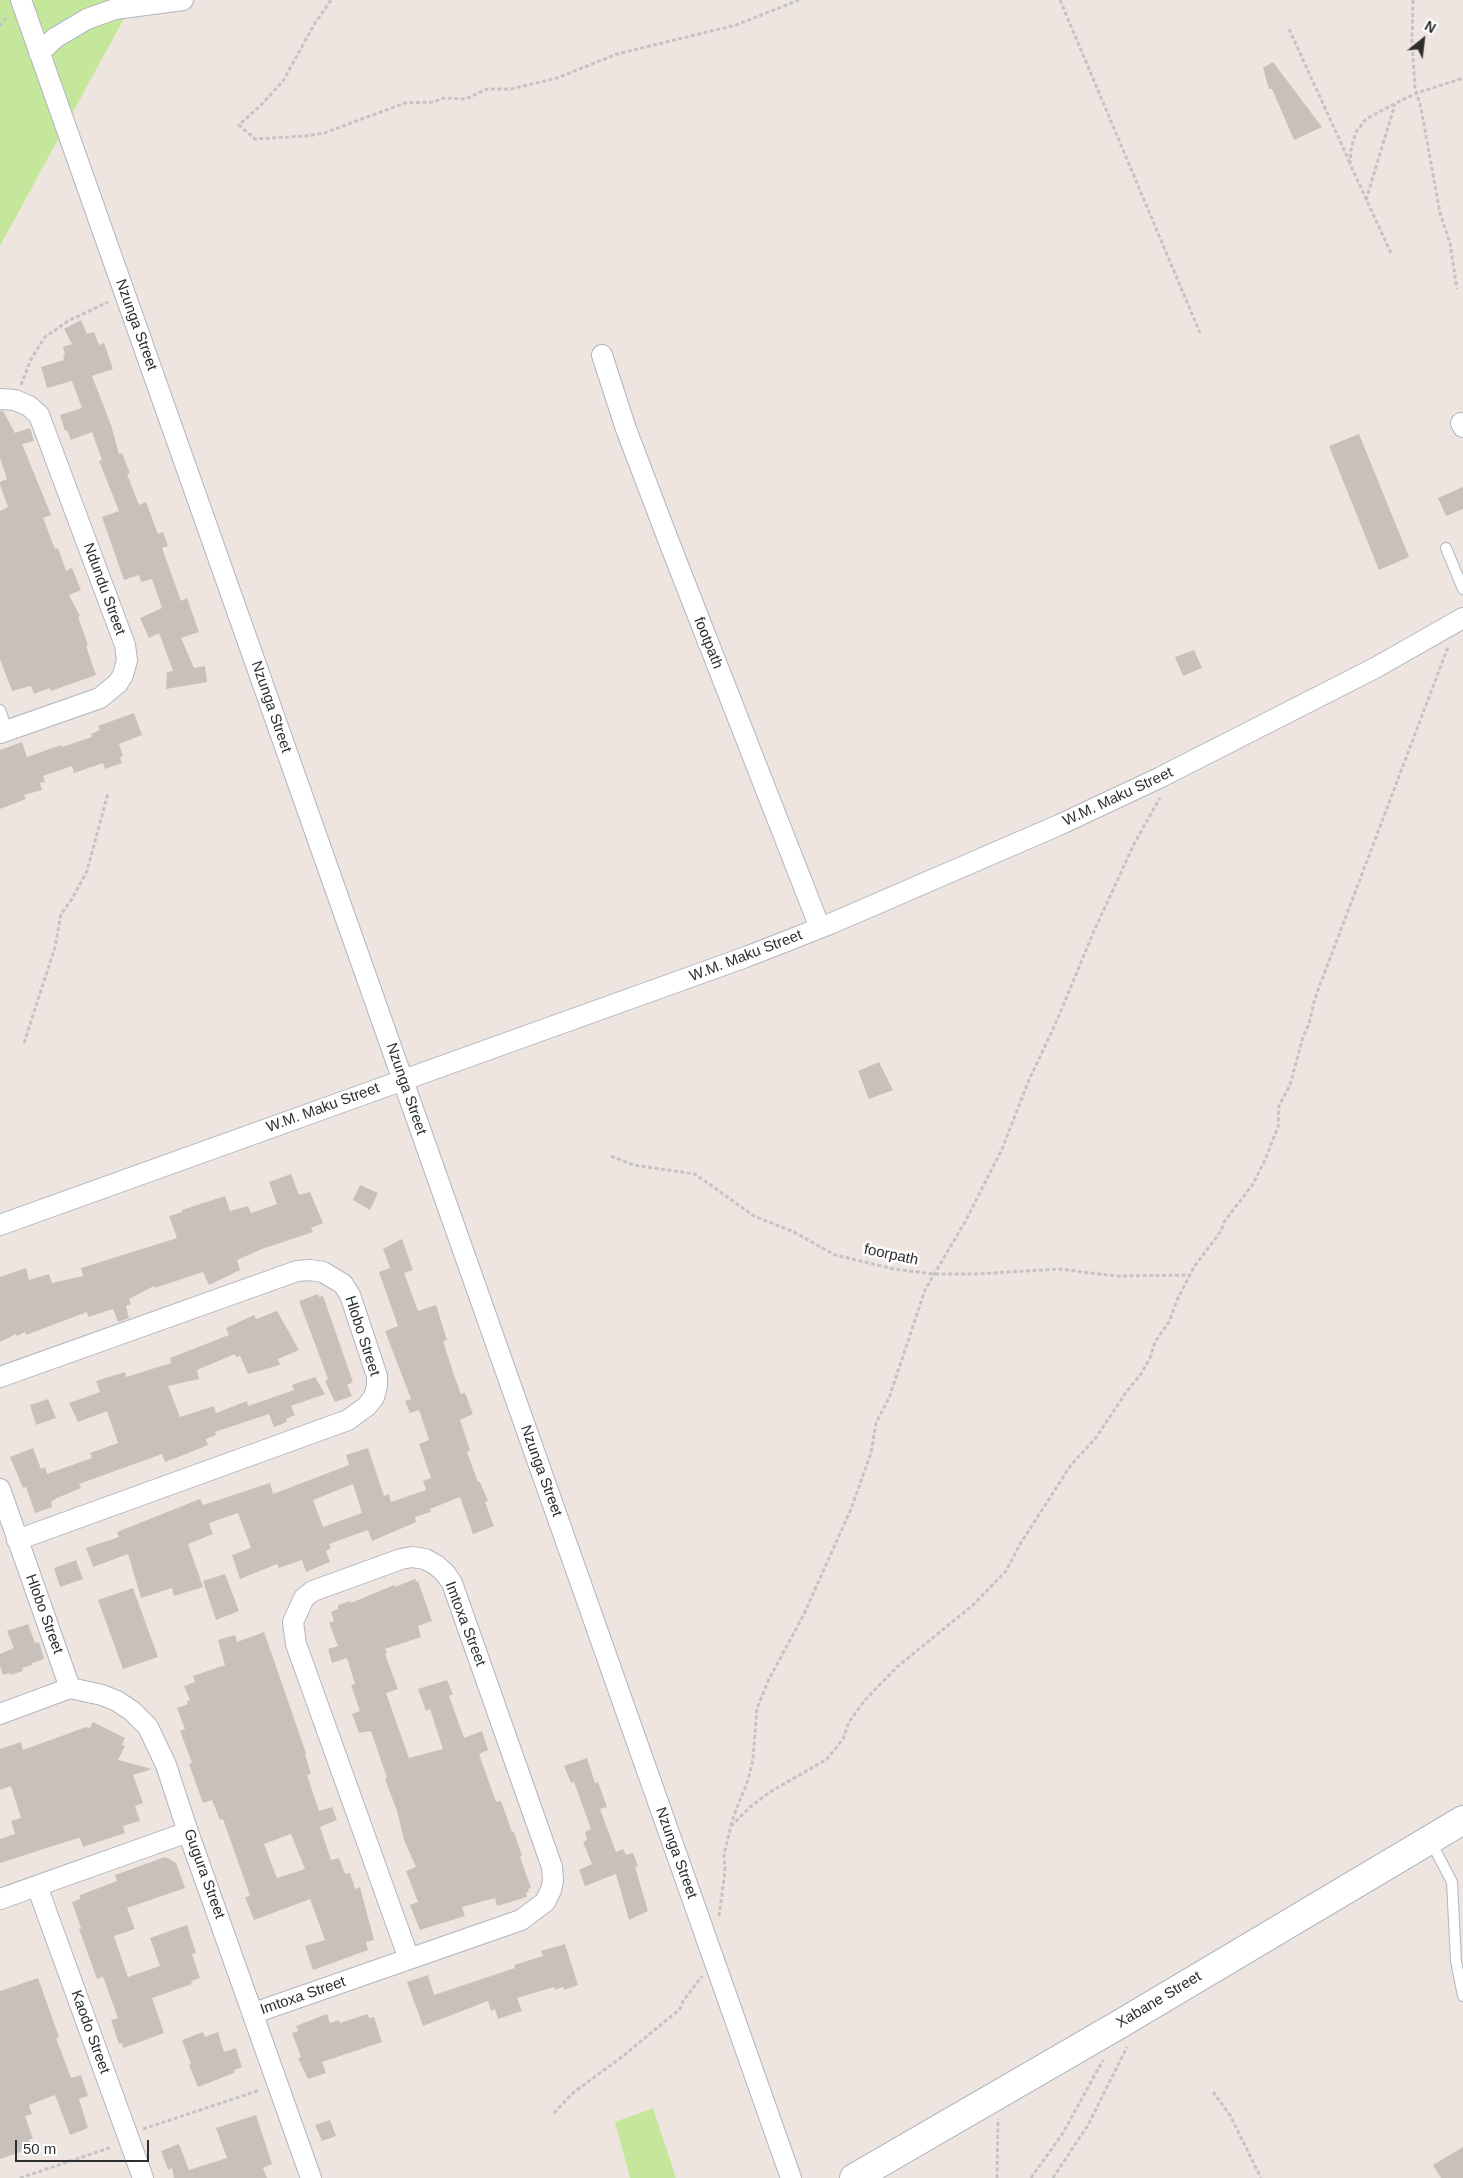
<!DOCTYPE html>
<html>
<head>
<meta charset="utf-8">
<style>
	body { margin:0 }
	#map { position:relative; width:1463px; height:2178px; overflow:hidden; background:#efe5e0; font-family:Helvetica,sans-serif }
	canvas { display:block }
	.north { position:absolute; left:1398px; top:15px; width:50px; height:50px; -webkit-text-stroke:4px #fff; paint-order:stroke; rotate:29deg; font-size:14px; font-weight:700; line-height:20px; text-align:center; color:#2e2e2e }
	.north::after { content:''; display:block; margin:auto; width:18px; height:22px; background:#2e2e2e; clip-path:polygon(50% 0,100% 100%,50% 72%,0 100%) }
	.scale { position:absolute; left:15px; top:2140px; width:134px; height:22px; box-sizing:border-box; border:2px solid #2e2e2e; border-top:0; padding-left:6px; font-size:15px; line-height:18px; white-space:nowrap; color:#2e2e2e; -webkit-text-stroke:4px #fff; paint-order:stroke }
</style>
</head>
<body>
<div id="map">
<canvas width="1463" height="2178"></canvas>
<div class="north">N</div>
<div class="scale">50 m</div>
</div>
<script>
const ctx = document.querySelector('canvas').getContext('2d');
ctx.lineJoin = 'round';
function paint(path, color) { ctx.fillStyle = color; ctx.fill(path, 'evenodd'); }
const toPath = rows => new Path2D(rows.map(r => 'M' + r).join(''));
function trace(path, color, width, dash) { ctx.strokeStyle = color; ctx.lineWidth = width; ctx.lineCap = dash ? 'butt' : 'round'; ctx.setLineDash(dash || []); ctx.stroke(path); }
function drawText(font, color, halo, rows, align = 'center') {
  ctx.font = font + ' Helvetica,sans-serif'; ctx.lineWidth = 5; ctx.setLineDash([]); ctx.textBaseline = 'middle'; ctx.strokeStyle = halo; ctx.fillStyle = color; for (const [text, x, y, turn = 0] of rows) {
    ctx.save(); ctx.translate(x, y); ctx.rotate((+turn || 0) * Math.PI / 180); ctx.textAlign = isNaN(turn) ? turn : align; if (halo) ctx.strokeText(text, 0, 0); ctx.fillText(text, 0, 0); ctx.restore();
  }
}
const green = toPath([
	[0,0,134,0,0,246],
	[653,2108,676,2178,630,2178,615,2122]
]);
const building = toPath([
	[1273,62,1322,127,1294,140,1272,89,1269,89,1263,68],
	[81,320,87,334,94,332,99,345,104,343,113,369,92,376,111,425,119,454,122,453,130,473,127,474,139,505,146,502,158,534,163,532,168,546,162,548,181,601,187,598,199,632,181,638,194,668,205,666,207,682,166,689,167,672,173,671,159,633,149,638,140,618,162,608,152,579,141,582,139,575,124,580,102,517,119,511,99,461,102,460,92,432,71,440,67,430,65,431,60,415,82,408,72,381,47,388,41,367,64,360,63,356,65,355,63,347,72,344,64,329],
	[0,411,3,411,15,433,30,428,34,441,22,444,51,515,43,518,55,549,58,548,66,571,72,568,81,590,69,595,80,616,78,617,88,645,86,646,96,675,51,691,50,688,34,694,31,686,12,691,0,659,0,511,8,507,0,485,0,482,7,479,0,458],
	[1359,434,1409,557,1379,570,1329,446],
	[1463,487,1463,509,1446,516,1438,498],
	[1194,650,1202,668,1183,676,1175,657],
	[134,713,142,735,119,744,123,756,120,757,122,763,105,769,103,763,74,773,72,766,43,776,45,782,40,783,42,790,24,795,26,799,0,809,0,750,22,742,27,757,61,745,62,747,92,737,91,734,100,730,98,726],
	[879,1062,893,1090,869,1099,858,1071],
	[291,1174,299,1195,310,1192,323,1223,311,1228,313,1232,262,1249,237,1260,240,1270,209,1285,203,1272,155,1288,154,1286,129,1299,131,1304,126,1306,129,1318,118,1322,113,1309,88,1317,87,1312,26,1335,25,1332,17,1336,16,1334,0,1342,0,1277,26,1268,29,1280,49,1274,52,1283,83,1276,81,1268,177,1238,169,1216,182,1212,182,1210,225,1196,230,1211,248,1206,251,1213,277,1204,269,1182],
	[360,1185,378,1193,370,1210,353,1200],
	[402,1239,413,1270,404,1273,418,1311,436,1305,447,1340,443,1341,454,1375,461,1394,465,1393,473,1414,460,1420,470,1450,467,1452,478,1482,480,1482,488,1501,485,1502,494,1526,473,1534,460,1497,430,1509,431,1512,415,1517,416,1522,372,1541,368,1530,329,1544,331,1548,326,1551,330,1562,306,1572,302,1560,279,1568,277,1564,240,1579,232,1555,251,1548,238,1513,209,1523,213,1534,188,1544,203,1587,174,1596,172,1588,141,1598,128,1554,93,1567,86,1548,119,1537,117,1532,200,1499,203,1505,270,1483,273,1494,349,1465,346,1455,368,1448,384,1496,389,1494,391,1502,426,1490,423,1481,431,1478,419,1444,429,1440,419,1410,410,1413,405,1401,411,1399,385,1331,398,1326,379,1272,390,1268,383,1249],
	[353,1484,362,1513,323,1527,313,1500],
	[318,1294,319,1297,323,1296,353,1382,347,1385,352,1396,335,1402,325,1381,328,1379,299,1301],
	[277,1311,299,1350,278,1359,280,1365,248,1374,240,1356,236,1357,235,1354,197,1370,199,1379,168,1386,180,1417,214,1406,216,1413,247,1401,248,1406,294,1390,292,1385,315,1377,325,1394,291,1406,295,1415,286,1419,287,1422,274,1427,269,1414,215,1432,216,1435,206,1439,208,1445,186,1454,165,1462,162,1454,79,1484,81,1488,57,1498,51,1502,52,1507,35,1513,26,1487,23,1488,10,1457,33,1448,41,1469,45,1467,47,1474,92,1458,90,1453,118,1443,107,1411,78,1422,69,1403,100,1392,96,1381,125,1372,126,1377,171,1363,170,1358,229,1335,226,1328,254,1315,256,1319],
	[48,1399,56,1418,36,1425,30,1405],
	[76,1560,83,1579,60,1587,54,1568],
	[225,1574,239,1611,216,1620,203,1581],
	[415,1579,416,1582,418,1581,432,1621,418,1626,421,1637,385,1649,387,1653,385,1654,398,1689,386,1693,409,1758,443,1749,430,1709,426,1711,418,1689,447,1680,453,1694,449,1696,464,1738,482,1731,488,1750,479,1754,496,1802,501,1801,512,1832,514,1832,522,1856,520,1857,531,1888,528,1889,529,1892,526,1893,527,1897,497,1906,495,1898,462,1907,465,1916,420,1930,410,1905,418,1902,406,1871,416,1867,404,1840,397,1811,385,1779,387,1778,371,1731,359,1733,352,1714,360,1711,351,1685,355,1684,347,1658,332,1663,328,1649,338,1646,329,1623,334,1621,331,1612,338,1609,338,1605,350,1601,351,1603,394,1585,395,1587],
	[133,1588,158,1657,123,1669,98,1600],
	[28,1624,35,1643,39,1642,44,1659,32,1663,32,1665,22,1668,23,1671,10,1675,9,1673,3,1675,0,1666,0,1654,14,1648,7,1631],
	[264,1632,306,1753,305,1754,311,1774,307,1775,319,1811,332,1807,337,1820,320,1827,331,1860,339,1858,345,1874,350,1873,355,1889,360,1887,374,1940,366,1942,368,1950,313,1970,305,1946,325,1940,310,1899,254,1920,245,1897,250,1896,223,1819,220,1820,212,1800,203,1803,189,1764,192,1763,180,1731,185,1729,177,1708,188,1704,187,1701,190,1700,184,1686,195,1682,193,1676,225,1665,218,1640,235,1635,237,1642],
	[291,1834,305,1869,277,1878,264,1844],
	[93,1722,125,1738,122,1745,125,1746,118,1760,152,1769,133,1775,143,1803,135,1806,140,1821,123,1826,125,1833,83,1847,80,1838,78,1838,0,1863,0,1839,15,1834,11,1821,21,1818,11,1786,0,1790,0,1749,21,1742,23,1750,86,1727,90,1728],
	[587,1758,595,1783,598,1782,607,1807,600,1809,616,1852,623,1849,626,1855,633,1853,638,1866,635,1867,648,1911,629,1920,616,1874,585,1886,579,1870,592,1864,583,1842,587,1840,585,1832,591,1829,574,1782,571,1783,564,1766],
	[165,1857,176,1863,185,1888,127,1908,135,1929,114,1936,128,1977,160,1966,150,1938,187,1925,196,1953,192,1954,200,1978,191,1981,192,1984,152,1998,164,2033,123,2048,122,2043,119,2044,111,2020,118,2018,103,1977,97,1979,79,1929,81,1928,72,1902,80,1899,80,1895,117,1881,115,1875],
	[565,1944,578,1985,564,1990,563,1987,555,1990,554,1987,517,1998,522,2011,498,2019,495,2009,491,2011,488,2001,423,2026,407,1982,428,1975,434,1995,515,1968,514,1965,543,1956,541,1951],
	[38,1978,59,2037,56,2038,71,2078,81,2075,88,2096,79,2099,88,2128,70,2135,55,2095,29,2105,32,2114,25,2116,33,2139,29,2139,32,2148,0,2159,0,1991],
	[327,2014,330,2023,339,2020,340,2023,367,2014,369,2018,374,2017,382,2042,322,2062,326,2073,308,2079,298,2058,301,2057,292,2033,298,2031,296,2026],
	[203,2032,205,2037,218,2032,224,2052,236,2048,242,2067,234,2070,234,2073,198,2087,189,2065,191,2064,182,2040],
	[256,2115,272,2164,263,2168,267,2178,174,2178,172,2168,168,2170,161,2151,179,2144,189,2170,227,2158,216,2128],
	[330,2120,336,2136,322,2141,315,2125],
	[1463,2147,1463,2178,1441,2178,1433,2165]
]);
const path = toPath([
	[331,0,315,23,283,81,261,105,239,125,255,139,306,136,324,133,405,103,433,102,444,98,466,99,487,89,511,89,557,78,617,54,736,25,799,0],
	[1060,0,1200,333],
	[1413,0,1412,42,1415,88,1421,108,1440,213,1450,243,1457,289],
	[0,26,7,17],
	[1289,29,1350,163],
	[1366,200,1395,104],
	[1391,253,1350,164,1351,149,1356,132,1366,119,1390,106,1417,93,1463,78],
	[21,385,31,359,45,337,68,321,108,302],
	[24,1043,55,947,61,914,72,899,87,871,108,793],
	[611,1156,633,1165,695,1174,754,1216,794,1232,835,1255,894,1269,933,1274,977,1274,1058,1269,1116,1276,1190,1275],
	[731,1826,750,1807,770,1792,827,1759,843,1739,849,1722,864,1701,897,1667,973,1605,1006,1571,1020,1544,1071,1465,1095,1439,1127,1391,1141,1374,1150,1358,1155,1342,1169,1322,1177,1300,1194,1267,1221,1231,1224,1222,1253,1184,1265,1160,1278,1127,1279,1106,1290,1085,1303,1037,1309,1024,1315,998,1448,647],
	[719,1916,725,1872,724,1854,733,1818,748,1780,753,1759,757,1708,768,1681,804,1614,851,1509,871,1453,876,1423,889,1398,925,1290,966,1220,1002,1149,1029,1080,1058,1018,1094,931,1135,842,1160,798],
	[1213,2092,1230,2115,1261,2178],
	[554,2113,574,2092,623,2056,680,2009,683,2001,702,1976],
	[143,2129,260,2090],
	[20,2178,112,2147],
	[997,2178,998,2119],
	[1031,2178,1063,2133,1103,2060],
	[1053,2178,1088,2125,1127,2047]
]);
const lane = toPath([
	[1446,548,1463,589],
	[0,710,7,730],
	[1430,1840,1452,1882,1456,1961,1463,1996]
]);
const street = toPath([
	[21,0,791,2178],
	[39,53,55,38,87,19,115,9,183,0],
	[602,355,626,429,669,542,820,928],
	[0,399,15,400,29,406,39,415,125,645,127,660,123,675,118,683,100,698,0,733],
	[1461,423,1463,427],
	[0,1225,746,957,830,924,1059,825,1159,778,1375,668,1463,618],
	[0,1377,297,1271,310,1270,323,1272,343,1284,350,1295,377,1376,377,1386,374,1397,367,1406,348,1420,17,1540],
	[0,1489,70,1688],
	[0,1714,70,1688,102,1695,117,1701,132,1711,148,1727,166,1765,188,1832,311,2178],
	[37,1886,143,2178],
	[0,1899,188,1832],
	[254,2013,521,1920,545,1902,551,1890,553,1880,552,1867,452,1583,445,1573,436,1565,425,1559,412,1557,401,1559,313,1591,304,1598,293,1622,296,1644,409,1959]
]);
const secondary = toPath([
	[854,2178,1120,2024,1463,1820]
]);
const streetNames = [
	["Nzunga Street",136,325,70],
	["Ndundu Street",104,589,70],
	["footpath",708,643,68],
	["Nzunga Street",271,707,71],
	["W.M. Maku Street",1118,797,-25],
	["W.M. Maku Street",746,956,-21],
	["Nzunga Street",406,1089,71],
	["W.M. Maku Street",323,1108,-20],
	["foorpath",891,1255,12],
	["Hlobo Street",362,1336,72],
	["Nzunga Street",541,1471,70],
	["Hlobo Street",44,1614,70],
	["Imtoxa Street",465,1624,69],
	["Nzunga Street",676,1853,70],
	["Gugura Street",204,1874,70],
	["Imtoxa Street",303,1996,-19],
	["Xabane Street",1159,2000,-31],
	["Kaodo Street",90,2032,70]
];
paint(green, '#c5e79b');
paint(building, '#c8c1bb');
trace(lane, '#b0b6be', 12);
trace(street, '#b0b6be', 22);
trace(secondary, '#b0b6be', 30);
trace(path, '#c4c4c4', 3, [4, 2.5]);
trace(lane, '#fff', 10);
trace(street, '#fff', 20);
trace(secondary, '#fff', 28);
drawText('15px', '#2e2e2e', '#fff', streetNames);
</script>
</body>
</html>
